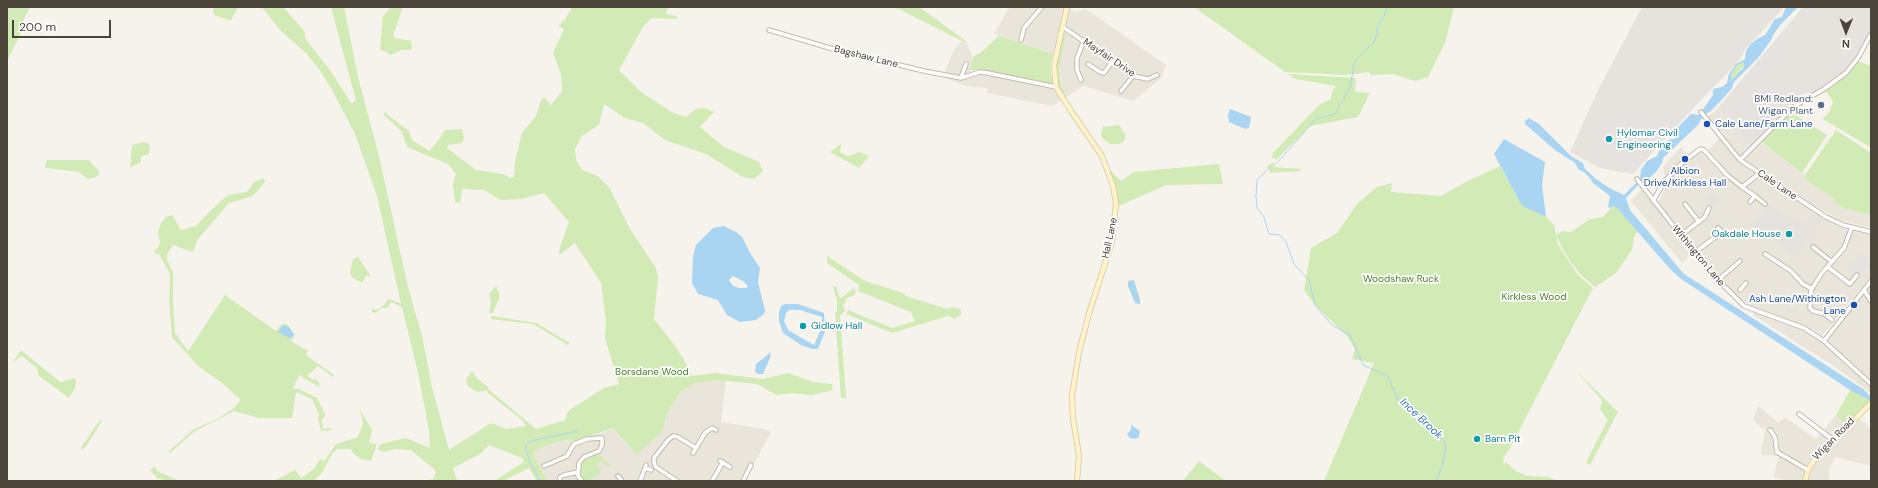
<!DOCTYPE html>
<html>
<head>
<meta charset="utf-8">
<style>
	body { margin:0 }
	#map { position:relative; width:1878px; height:488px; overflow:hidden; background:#f6f3ec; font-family:"DM Sans",sans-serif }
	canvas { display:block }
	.frame { position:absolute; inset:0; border:8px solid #4b4439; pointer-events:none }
	.north { position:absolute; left:1826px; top:12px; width:40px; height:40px; -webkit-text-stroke:3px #fff; paint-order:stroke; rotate:181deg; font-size:11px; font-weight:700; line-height:16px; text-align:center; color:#4b4439 }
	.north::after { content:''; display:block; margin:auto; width:14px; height:18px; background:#4b4439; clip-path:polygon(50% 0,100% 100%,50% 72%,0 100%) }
	.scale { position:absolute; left:12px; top:20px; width:99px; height:18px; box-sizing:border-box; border:2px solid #4b4439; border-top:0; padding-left:5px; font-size:12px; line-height:14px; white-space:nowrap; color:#4b4439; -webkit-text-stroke:3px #fff; paint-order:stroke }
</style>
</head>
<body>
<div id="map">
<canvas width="1878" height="488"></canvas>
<div class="frame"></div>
<div class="north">N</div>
<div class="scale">200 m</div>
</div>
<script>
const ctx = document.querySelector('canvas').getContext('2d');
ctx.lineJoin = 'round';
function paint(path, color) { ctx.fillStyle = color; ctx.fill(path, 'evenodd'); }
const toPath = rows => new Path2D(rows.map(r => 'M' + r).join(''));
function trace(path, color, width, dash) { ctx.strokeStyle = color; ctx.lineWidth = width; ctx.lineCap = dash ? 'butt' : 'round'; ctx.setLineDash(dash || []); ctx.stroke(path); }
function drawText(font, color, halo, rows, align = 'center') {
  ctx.font = font + ' "DM Sans",sans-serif'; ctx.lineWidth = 3.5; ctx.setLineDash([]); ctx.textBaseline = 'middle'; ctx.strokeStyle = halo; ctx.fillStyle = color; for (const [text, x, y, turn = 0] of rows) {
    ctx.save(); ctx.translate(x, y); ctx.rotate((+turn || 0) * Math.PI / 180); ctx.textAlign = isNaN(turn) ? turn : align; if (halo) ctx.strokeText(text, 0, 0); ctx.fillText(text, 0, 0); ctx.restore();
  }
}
const residential = toPath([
	[1012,7,1067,7,1075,12,1086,9,1166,65,1161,78,1134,101,1083,86,1053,106,987,93,987,88,965,86,943,77,955,48,962,41,966,41,974,60,970,71,1062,87,1059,67,1060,56,994,34,1008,9],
	[1718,108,1751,146,1757,140,1805,175,1803,178,1836,200,1834,203,1846,209,1871,215,1871,228,1839,220,1816,206,1803,223,1768,203,1815,234,1813,233,1824,219,1840,228,1871,235,1871,276,1822,336,1813,330,1748,305,1724,286,1696,249,1682,263,1631,201,1645,186,1658,202,1667,185,1663,167,1681,147,1692,159,1700,152,1705,153,1724,134,1708,117],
	[1871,284,1871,393,1832,365,1753,315,1754,311,1802,330,1824,344],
	[718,380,726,380,721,422,765,429,771,432,745,481,548,481,537,462,533,452,545,446,565,440,575,441,604,432,613,428,628,446,663,431,666,416,680,392,695,383],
	[1758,406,1779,423,1785,417,1816,439,1836,415,1849,429,1859,420,1865,422,1871,430,1871,466,1835,457,1829,470,1829,481,1788,481,1773,477,1779,456,1761,455,1765,430,1753,420]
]);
const industrial = toPath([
	[1642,7,1784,7,1745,50,1739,61,1697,104,1633,174,1600,168,1570,152,1598,90],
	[1803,7,1871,7,1871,32,1858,57,1846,71,1824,88,1811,94,1804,93,1803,98,1787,109,1751,147,1718,108],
	[1768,203,1803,223,1812,211,1824,219,1813,233,1815,234,1796,258,1751,225]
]);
const green = toPath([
	[7,7,30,7,19,29,22,31,7,61],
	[216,7,238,7,231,20,229,20,214,15,213,9],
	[262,7,283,7,305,32,305,38,332,73,351,103,356,101,331,7,344,7,358,77,379,156,408,287,422,336,432,387,449,450,491,423,506,429,526,426,522,420,488,393,487,390,478,392,472,389,467,385,466,379,472,371,478,379,488,387,488,389,536,429,565,420,567,413,571,409,604,388,619,384,605,338,606,321,601,283,575,243,559,255,560,247,569,222,544,193,521,199,501,200,484,190,462,189,460,203,455,202,453,185,456,174,448,164,407,147,402,132,384,115,384,112,409,131,412,140,429,151,437,142,445,130,462,129,464,138,462,143,448,145,447,148,476,170,503,174,510,178,514,177,515,162,522,133,536,116,541,100,544,97,551,105,562,92,561,74,553,53,564,29,559,26,560,24,566,18,572,7,668,7,666,14,677,16,677,19,651,18,643,27,619,70,641,92,673,113,686,117,696,109,704,108,714,112,700,127,724,147,759,162,763,171,754,179,743,177,706,154,665,140,643,123,625,118,604,104,599,125,582,136,575,149,576,160,582,170,598,176,609,187,630,229,656,268,658,277,654,319,676,347,690,370,691,376,715,373,763,379,788,373,813,382,832,384,833,390,812,395,792,393,776,395,757,384,718,380,695,383,680,392,666,416,663,431,637,455,613,428,575,441,565,440,545,446,533,452,537,462,548,481,537,481,529,468,503,481,494,481,524,462,522,458,489,445,480,454,453,468,457,481,420,481,433,479,436,473,435,470,411,450,395,449,385,452,377,449,381,444,406,438,430,448,429,430,418,373,402,307,391,302,387,308,381,308,376,313,372,312,372,309,376,310,383,306,389,299,401,304,377,196,355,134,332,90,319,69,306,53,280,30],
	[391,7,403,7,393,36,395,38,411,41,412,47,411,50,401,50,391,55,380,49,383,16],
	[890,7,919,7,966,41,962,41,899,9],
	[1194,7,1454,7,1445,43,1428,77,1415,81,1393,74,1371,75,1369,72,1347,75,1285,72],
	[1066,33,1059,68,1061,84,1066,97,1064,98,1057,81,1056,67,1062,35],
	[999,36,1053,54,1050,66,1053,84,988,71,969,70,974,56,980,53],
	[1744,61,1744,67,1740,68,1741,70,1736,76,1734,76,1735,78,1731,81,1731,75,1737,65],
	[1858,61,1871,66,1870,147,1823,119,1830,111,1833,101,1825,90],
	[1287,74,1356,78,1355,92,1370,93,1358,117,1310,126,1277,159,1272,158,1273,153,1319,105,1331,99,1332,91,1336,86,1296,79],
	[1789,111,1827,135,1802,173,1761,142],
	[1119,125,1125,134,1125,140,1120,144,1111,144,1103,139,1101,134,1103,127],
	[1836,130,1871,153,1871,215,1846,209,1834,203,1836,200,1803,178],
	[144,142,149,144,150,148,149,154,141,156,141,162,130,168,132,145],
	[841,144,840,152,848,156,860,152,869,156,859,168,830,152],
	[47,160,89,160,100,173,96,177,88,179,79,172,47,168,45,166],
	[1275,162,1274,167,1301,169,1300,171,1271,173,1267,166],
	[1219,164,1223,184,1166,185,1121,205,1118,205,1116,188,1110,170,1121,181,1134,172],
	[1500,166,1522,206,1546,217,1554,225,1556,235,1562,231,1571,232,1590,219,1603,217,1613,206,1617,208,1638,231,1634,237,1632,250,1616,273,1595,287,1581,275,1570,261,1562,248,1556,235,1558,245,1578,275,1593,288,1510,448,1503,458,1504,465,1506,462,1514,470,1527,476,1547,477,1557,480,1324,481,1374,363,1352,359,1355,349,1347,336,1315,305,1304,290,1311,248,1337,233,1358,203,1377,187,1392,183,1391,192,1441,196,1466,182],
	[264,178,265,182,253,196,229,203,198,239,193,252,173,245,167,254,167,260,173,272,173,303,175,333,188,351,225,295,276,331,282,324,287,324,295,335,291,341,308,351,306,355,334,375,333,377,318,366,307,376,313,380,315,379,319,382,319,387,299,375,293,389,299,389,317,398,326,416,322,419,323,429,330,428,333,430,321,431,318,418,319,414,312,399,296,392,292,418,259,418,234,411,195,431,170,453,168,452,194,429,217,419,233,409,241,400,221,382,198,366,172,337,169,301,170,274,159,254,156,254,154,250,157,249,160,243,158,232,161,223,166,217,172,215,181,230,196,226,210,211,228,195,247,192,254,182],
	[827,256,865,281,903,293,906,296,947,309,953,307,961,309,961,315,955,319,948,316,892,333,846,314,848,310,892,328,915,321,911,312,858,291,859,285,827,263],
	[358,257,370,275,369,277,367,275,362,283,352,277,350,273,353,259],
	[496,286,500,296,493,313,489,313,491,302,489,294],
	[836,286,840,299,854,288,856,294,847,298,846,302,843,304,845,311,840,315,846,398,841,398,835,312,837,312,837,300,833,287],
	[492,316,536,323,570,343,568,345,533,324,490,319],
	[21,350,60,382,75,378,76,382,75,388,69,398,39,376,37,368,22,356,13,362],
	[1573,368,1618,412,1590,465,1586,462,1608,420,1600,409,1602,400],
	[1850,390,1870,400,1846,426,1836,415],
	[360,409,372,430,369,443,377,444,371,461,361,459,354,454,351,449,337,449,332,454,322,473,314,481,274,481,295,470,301,478,314,469,320,459,324,461,336,444,358,437,363,424],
	[100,420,102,421,85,448,81,450,82,446],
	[599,454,611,466,606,466,601,461,597,464,601,473,589,481,582,481,580,476,580,464,583,461],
	[1199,461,1226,481,1183,481],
	[154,467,159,472,179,481,167,481,157,478,150,470]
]);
const parking = toPath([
	[1618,106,1642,117,1643,116,1652,120,1641,127,1613,114],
	[1713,192,1722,200,1710,209,1703,200],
	[1861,252,1871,259,1871,265,1859,279,1848,269]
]);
const water = toPath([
	[1786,7,1798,7,1781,24,1773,35,1771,40,1758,58,1734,82,1732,88,1726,95,1712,110,1703,116,1698,125,1663,158,1662,163,1656,172,1649,178,1642,181,1626,198,1630,210,1684,274,1863,389,1871,397,1871,401,1850,390,1681,279,1671,270,1617,208,1613,206,1610,208,1608,207,1610,196,1593,183,1590,178,1584,172,1579,170,1575,163,1555,150,1525,124,1525,121,1529,118,1539,124,1571,156,1583,163,1585,169,1595,178,1609,188,1624,195,1640,179,1641,170,1647,161,1657,156,1659,151,1668,140,1674,139,1678,135,1678,127,1691,114,1699,115,1713,95,1713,89,1722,87,1727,83,1729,74,1736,64,1745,59,1746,51,1751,44,1757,39,1765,35,1775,19,1782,17],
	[1744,62,1744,67,1731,81,1731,75,1737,65],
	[1230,109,1251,117,1249,128,1245,129,1229,122,1228,115],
	[1504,139,1545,162,1542,185,1546,217,1522,206,1494,154],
	[724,226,736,232,742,237,750,253,760,268,758,282,765,310,764,314,756,320,740,322,734,319,727,315,718,300,698,294,692,283,693,256,696,245,713,228],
	[733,276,743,281,748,286,746,288,739,288,733,286,729,280],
	[1134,280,1140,300,1140,304,1135,303,1128,286,1128,281],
	[785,304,798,304,824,313,825,331,818,349,812,349,801,345,783,333,779,321,779,312,781,306],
	[789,310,800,310,822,317,822,327,814,345,788,330,784,321,786,313],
	[283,325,289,327,294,335,292,337,289,338,278,332],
	[771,352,770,358,763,374,758,374,755,372,756,364],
	[1131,425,1140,431,1139,437,1136,439,1130,438,1127,434,1131,430]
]);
const stream = toPath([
	[1276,164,1316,119,1335,114,1350,87,1355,61,1374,42,1377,34,1377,28,1385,15,1387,7],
	[1270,167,1257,180,1256,196,1257,208,1264,217,1269,234,1280,235,1286,242,1294,264,1309,280,1315,305,1332,325,1350,335,1363,365,1388,376,1398,400,1446,443,1443,464,1436,481],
	[540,481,529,460,525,446,531,441,578,431]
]);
const street = toPath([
	[1063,27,1133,76,1148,79,1157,75],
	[769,30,833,49,924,71,961,78,980,72,988,73,1056,87],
	[1021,40,1024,28,1042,7],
	[1088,64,1100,72,1104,73,1112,62],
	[961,78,966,64],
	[1081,80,1077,70,1077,58,1084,40],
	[1121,91,1133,76],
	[1701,112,1740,160,1826,217,1843,225,1871,232],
	[1740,160,1793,107,1824,89,1846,73,1858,58,1871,34],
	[1637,179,1707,269,1744,306,1804,328,1824,341,1871,384],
	[1742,187,1755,196,1750,202],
	[1755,196,1765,204],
	[1653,201,1664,182,1682,163,1700,149,1704,150,1727,175,1742,187,1760,173],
	[1685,204,1699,222],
	[1680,236,1705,217,1709,208],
	[1813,247,1832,262],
	[1694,253,1722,232,1718,228],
	[1765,254,1791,271,1803,284,1812,289],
	[1828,267,1850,284,1857,275],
	[1717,281,1740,261],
	[1740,290,1746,283],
	[1864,290,1871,301],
	[1832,320,1825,314,1813,311,1810,308,1811,290,1822,273,1844,248,1852,227],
	[1824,341,1871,281],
	[1799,414,1833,440],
	[1770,430,1775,437,1777,452,1808,470],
	[693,453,705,433,712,428,716,430],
	[720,461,730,467],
	[646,465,645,468,651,470],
	[544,466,567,456,574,444,587,439,602,438,602,445,599,451,584,457,579,463,578,476,582,481],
	[618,476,622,481],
	[559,481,560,477,564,475,578,472],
	[640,481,645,468],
	[677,481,656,467,654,463,654,458,668,440,673,436,678,437,696,448],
	[712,481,723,462],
	[743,481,751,465]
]);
const secondary = toPath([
	[1067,7,1054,65,1056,87,1071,111,1102,156,1113,186,1116,203,1112,242,1090,310,1079,352,1072,395,1073,418,1079,456,1077,481],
	[1805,481,1808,470,1814,460,1871,403]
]);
const markers = [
	[1821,105,4,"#5c6f8a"],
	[1707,124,4,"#1a4fb4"],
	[1609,139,4,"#0f9aa8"],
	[1685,159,4,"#1a4fb4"],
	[1789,234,4,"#0f9aa8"],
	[1854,305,4,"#1a4fb4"],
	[803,326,4,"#0f9aa8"],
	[1477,439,4,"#0f9aa8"]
];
const streetNames = [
	["Bagshaw Lane",866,57,14],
	["Mayfair Drive",1109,58,34],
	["Cale Lane",1777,185,34],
	["Hall Lane",1110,238,-78],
	["Withington Lane",1698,256,50],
	["Wigan Road",1834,439,-46]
];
const serviceNames = [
	["BMI Redland:",1813,99],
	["Wigan Plant",1813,111]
];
const transitNames = [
	["Cale Lane/Farm Lane",1715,124],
	["Albion",1685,171,"center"],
	["Drive/Kirkless Hall",1685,183,"center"],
	["Ash Lane/Withington",1846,299,"right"],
	["Lane",1846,311,"right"]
];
const cultureNames = [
	["Hylomar Civil",1617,133],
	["Engineering",1617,145],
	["Oakdale House",1781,234,"right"],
	["Gidlow Hall",811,326],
	["Barn Pit",1485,439]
];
const parkNames = [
	["Woodshaw Ruck",1401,279],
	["Kirkless Wood",1534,297],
	["Borsdane Wood",652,372]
];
const waterNames = [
	["Ince Brook",1421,419,43]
];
paint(residential, '#eae5da');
paint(industrial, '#e6e2dd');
paint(green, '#d2eab5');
paint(parking, '#e5e3e0');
paint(water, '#a9d4f2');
trace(stream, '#a9d4f2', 1);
trace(street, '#c2bbae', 5.5);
trace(secondary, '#d6c79b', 6);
trace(street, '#fff', 3.5);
trace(secondary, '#fff3cd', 4.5);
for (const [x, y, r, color] of markers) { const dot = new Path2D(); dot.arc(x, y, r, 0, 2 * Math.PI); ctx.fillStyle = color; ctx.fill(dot); trace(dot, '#fff', 1.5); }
drawText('10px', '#4b4439', '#fff', streetNames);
drawText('10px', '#4e5e75', '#fff', serviceNames, 'right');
drawText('10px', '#164399', '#fff', transitNames, 'left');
drawText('10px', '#0d838f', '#fff', cultureNames, 'left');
drawText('10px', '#4a7f2a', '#fff', parkNames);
drawText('italic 11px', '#2e7ab2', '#fff', waterNames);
</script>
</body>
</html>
